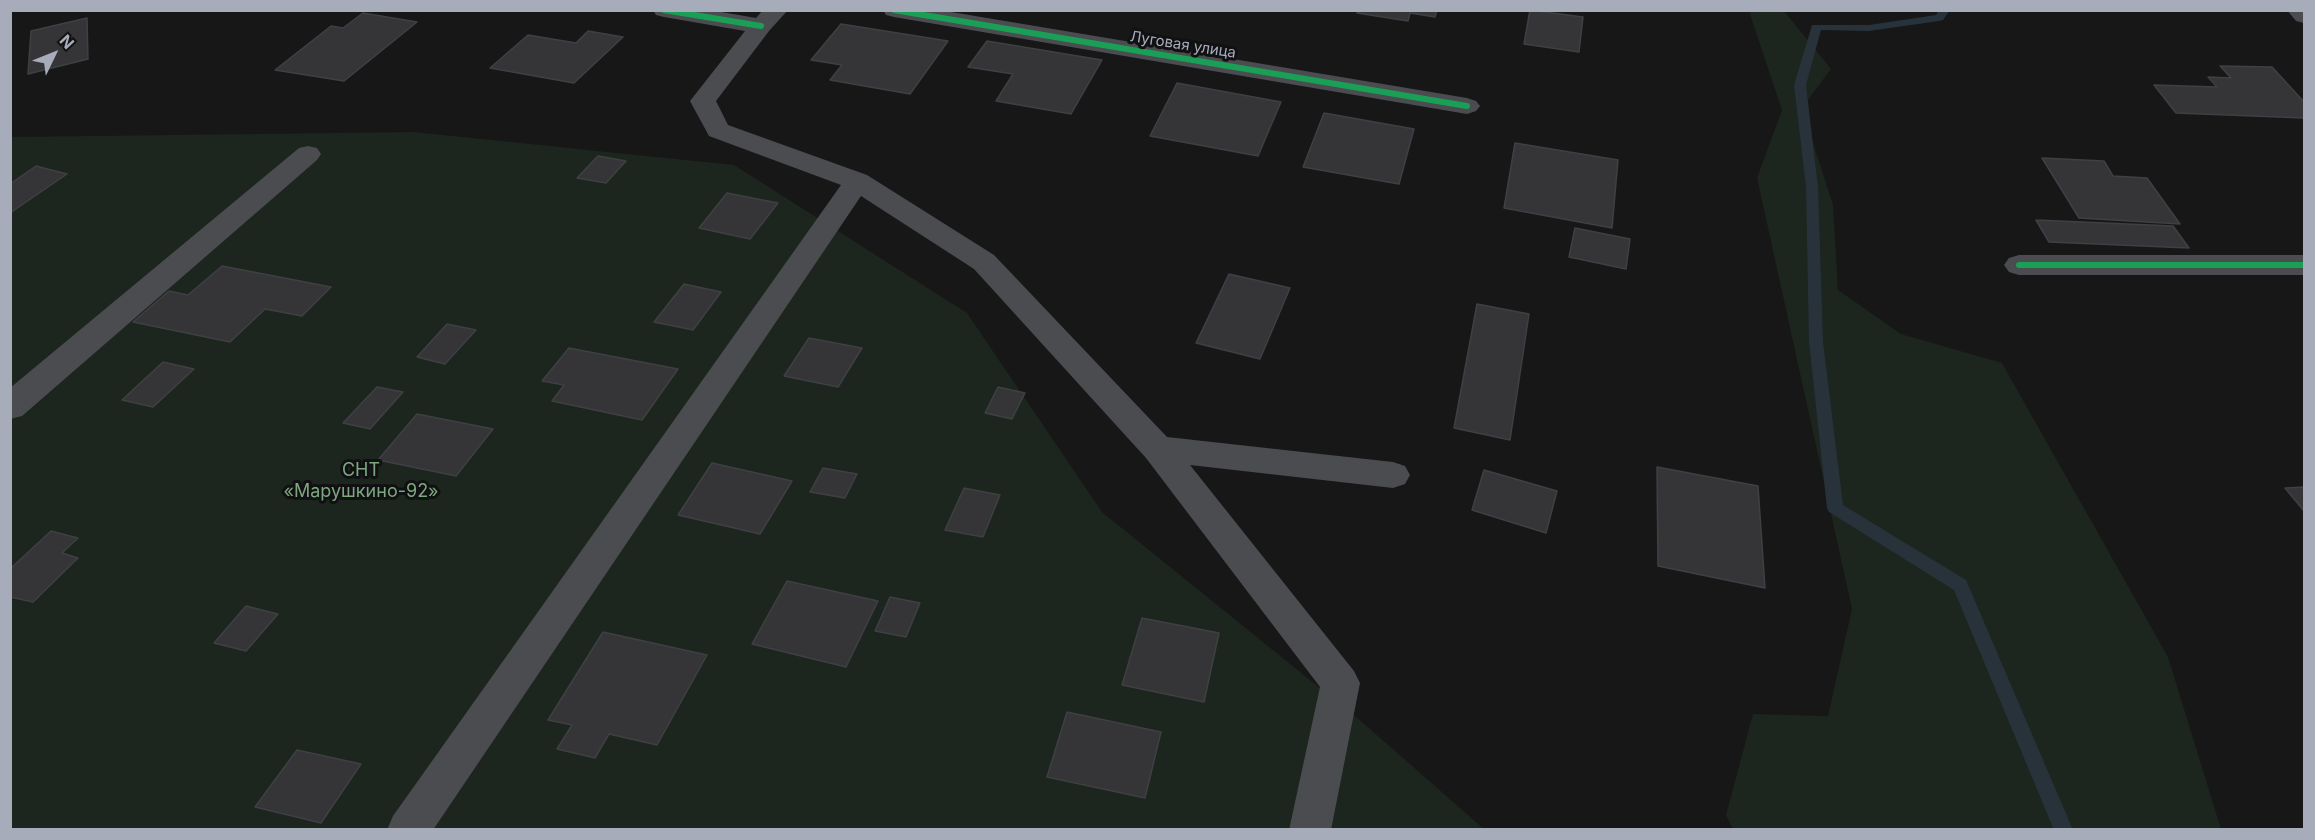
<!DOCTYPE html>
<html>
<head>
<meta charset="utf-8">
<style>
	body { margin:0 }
	#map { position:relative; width:2315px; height:840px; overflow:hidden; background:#171717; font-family:Inter,sans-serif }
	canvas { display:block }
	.frame { position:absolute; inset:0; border:12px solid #a6acba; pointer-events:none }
	.north { position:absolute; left:24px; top:24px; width:60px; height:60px; -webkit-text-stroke:4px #111113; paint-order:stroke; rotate:47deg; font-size:16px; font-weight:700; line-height:24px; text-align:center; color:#a6acba }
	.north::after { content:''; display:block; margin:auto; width:21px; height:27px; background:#a6acba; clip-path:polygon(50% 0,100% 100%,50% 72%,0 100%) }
</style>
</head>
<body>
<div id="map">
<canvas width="2315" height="840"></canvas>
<div class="frame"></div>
<div class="north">N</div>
</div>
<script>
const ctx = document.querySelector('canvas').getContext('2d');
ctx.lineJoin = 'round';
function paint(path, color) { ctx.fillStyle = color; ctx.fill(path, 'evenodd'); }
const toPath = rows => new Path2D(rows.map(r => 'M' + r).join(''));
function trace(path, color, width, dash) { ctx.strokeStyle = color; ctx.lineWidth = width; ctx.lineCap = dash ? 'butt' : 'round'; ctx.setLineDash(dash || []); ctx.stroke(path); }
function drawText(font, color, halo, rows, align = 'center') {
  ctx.font = font + ' Inter,sans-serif'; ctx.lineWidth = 6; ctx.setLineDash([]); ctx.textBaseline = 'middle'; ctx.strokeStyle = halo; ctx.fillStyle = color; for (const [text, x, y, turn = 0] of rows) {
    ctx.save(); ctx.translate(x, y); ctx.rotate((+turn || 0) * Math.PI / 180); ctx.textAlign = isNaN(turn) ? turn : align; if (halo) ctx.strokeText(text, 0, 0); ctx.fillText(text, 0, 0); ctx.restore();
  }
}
const green = toPath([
	[1749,11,1784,11,1831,69,1802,108,1833,205,1838,290,1901,334,2002,363,2168,657,2221,829,1733,829,1726,815,1753,714,1828,716,1852,609,1757,178,1782,110],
	[414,132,734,165,967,313,1102,512,1362,722,1484,829,11,829,10,137]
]);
const stream = toPath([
	[1939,10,1950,10,1943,20,1939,21,1869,31,1821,30,1806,85,1818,187,1823,342,1843,505,1966,580,2073,830,2054,830,1954,590,1829,512,1827,508,1809,342,1806,187,1794,85,1812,25,1869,25,1936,15,1939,10]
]);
const building = toPath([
	[1358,10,1437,10,1435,17,1410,13,1408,21,1357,13,1358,10],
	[1530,10,1583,17,1579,52,1524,44,1530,10],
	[363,13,417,22,344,81,275,70,331,26,343,28,363,13],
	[87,18,88,59,28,74,31,31,87,18],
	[841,24,948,41,910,94,830,80,842,65,811,60,841,24],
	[588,31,623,37,574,83,490,68,528,35,576,43,588,31],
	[987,41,1102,60,1071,114,996,101,1013,74,968,67,987,41],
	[2220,66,2272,67,2304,102,2304,118,2176,113,2154,85,2217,87,2208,77,2231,78,2220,66],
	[1177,83,1281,102,1258,156,1150,136,1177,83],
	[1324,113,1414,129,1399,184,1303,167,1324,113],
	[1515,143,1618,160,1612,228,1504,208,1515,143],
	[598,156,626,161,606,183,577,178,598,156],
	[2042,158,2104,161,2113,176,2147,178,2180,224,2079,218,2042,158],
	[36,166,67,174,10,213,10,184,36,166],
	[727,193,778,203,750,239,699,228,727,193],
	[2036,220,2173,226,2189,248,2049,242,2036,220],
	[1575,228,1630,239,1626,269,1569,257,1575,228],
	[222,266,331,287,302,316,265,309,230,342,133,322,169,291,188,295,222,266],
	[1229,274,1290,288,1260,359,1196,343,1229,274],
	[684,284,721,292,693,330,654,322,684,284],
	[1477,304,1529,314,1510,440,1454,428,1477,304],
	[447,324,476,330,445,364,417,357,447,324],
	[809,338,862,348,838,387,784,376,809,338],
	[569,348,678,369,642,420,552,401,564,385,542,381,569,348],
	[163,362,194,369,153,407,122,400,163,362],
	[377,387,403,392,370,429,343,423,377,387],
	[998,387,1025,393,1012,419,985,413,998,387],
	[417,414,493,429,456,476,378,460,417,414],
	[712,463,792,481,760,534,678,515,712,463],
	[1657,467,1758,486,1765,588,1658,566,1657,467],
	[823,468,857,474,845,498,810,492,823,468],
	[1484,470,1557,491,1546,533,1472,510,1484,470],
	[2304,487,2304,511,2285,488,2304,487],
	[964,488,1000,495,983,537,945,530,964,488],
	[51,531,78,538,62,553,78,558,33,602,10,597,10,569,51,531],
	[787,581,878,601,846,667,752,644,787,581],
	[890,597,920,603,906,637,875,631,890,597],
	[246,606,278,614,246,651,214,643,246,606],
	[1142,618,1219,633,1204,702,1122,685,1142,618],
	[603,632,707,655,657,745,609,734,595,758,557,749,572,725,548,720,603,632],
	[1067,712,1161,732,1145,798,1047,777,1067,712],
	[297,750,361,764,321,823,255,807,297,750]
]);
const minor = toPath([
	[653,10,710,10,756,18,763,10,788,10,769,31,716,101,728,125,867,175,994,255,1167,437,1393,462,1405,466,1410,475,1405,484,1393,488,1190,465,1354,671,1360,683,1331,830,1289,830,1320,687,1146,458,974,269,861,196,433,830,387,830,393,816,841,185,709,136,690,101,745,31,664,17,656,15,653,10],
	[883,10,939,10,1467,98,1476,101,1480,106,1476,111,1467,114,894,17,886,15,883,10],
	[2287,10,2304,10,2304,23,2296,21,2287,10],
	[308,146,317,148,321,154,317,160,22,416,10,419,10,388,299,148,308,146],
	[2019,255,2304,255,2304,275,2019,275,2009,272,2004,265,2009,258,2019,255]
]);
const cycleway = toPath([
	[664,10,761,26],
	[894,10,1467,106],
	[2019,265,2304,265]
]);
const farStreetnames = [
	["Луговая улица",1183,45,9]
];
const parkNames = [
	["СНТ",361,471],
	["«Марушкино-92»",361,492]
];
paint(green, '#1c251e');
paint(stream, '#28323a');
paint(building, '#353537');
trace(building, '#3f4044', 1.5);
paint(minor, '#4b4c50');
trace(cycleway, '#1a9f57', 6);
drawText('15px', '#a6acba', '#111113', farStreetnames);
drawText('18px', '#7ca77f', '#111113', parkNames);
</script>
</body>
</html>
